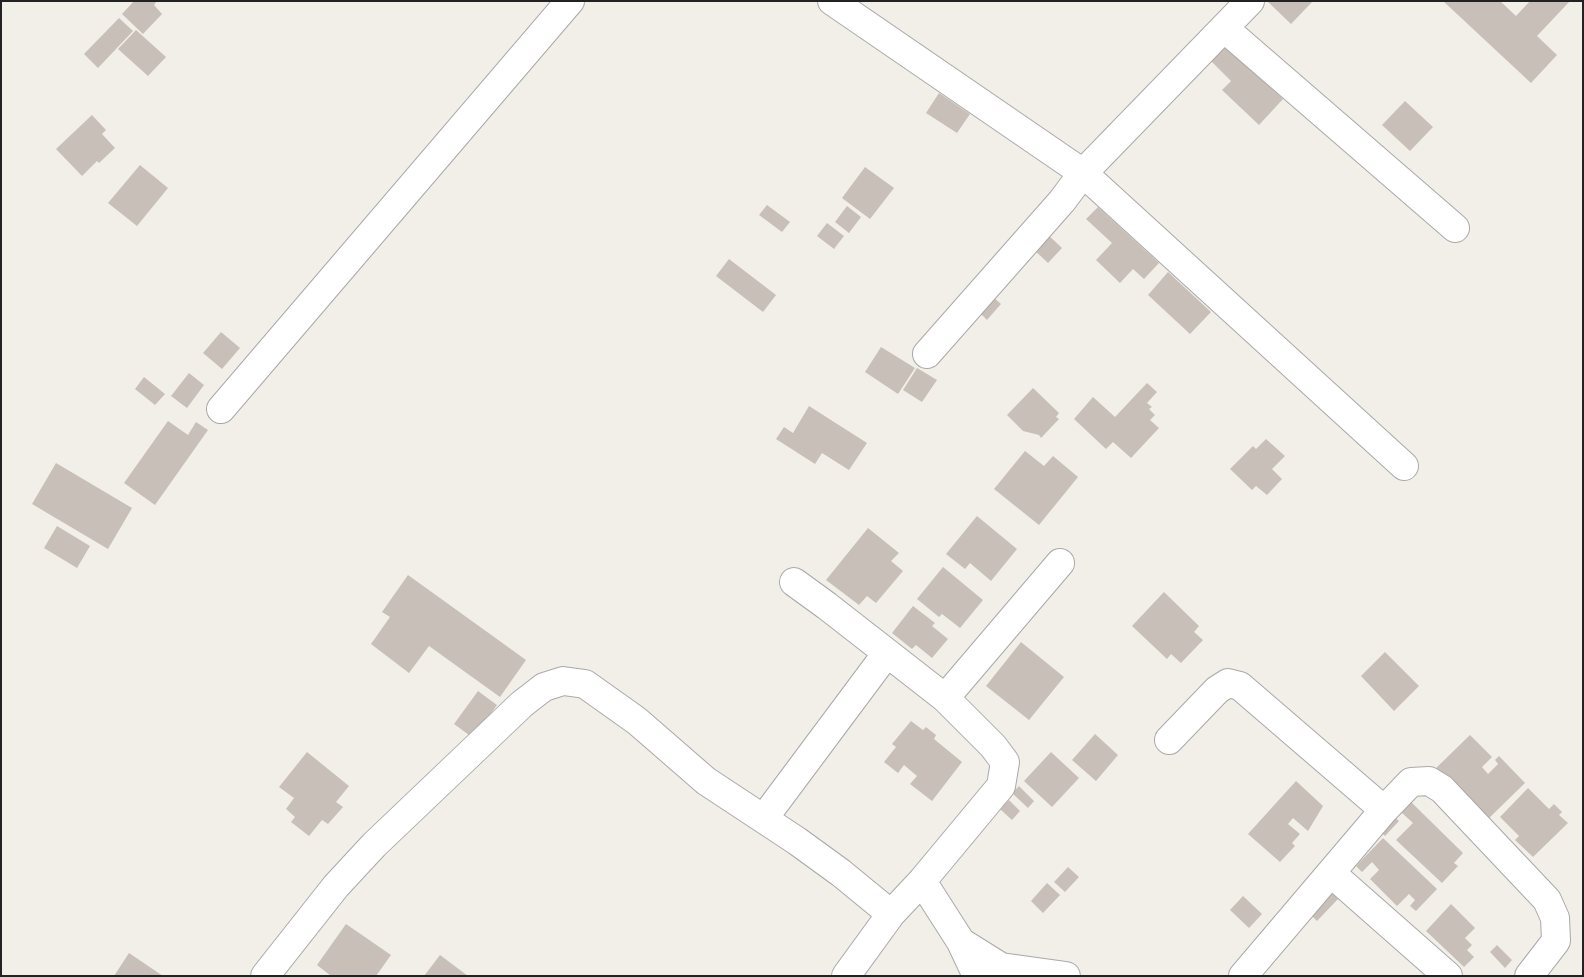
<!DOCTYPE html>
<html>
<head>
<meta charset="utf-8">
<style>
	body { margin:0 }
	#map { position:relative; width:1584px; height:977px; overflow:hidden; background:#f2efe9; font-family:"PT Sans",sans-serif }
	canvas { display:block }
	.frame { position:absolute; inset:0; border:2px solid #222; pointer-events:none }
</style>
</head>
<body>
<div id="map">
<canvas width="1584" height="977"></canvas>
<div class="frame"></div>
</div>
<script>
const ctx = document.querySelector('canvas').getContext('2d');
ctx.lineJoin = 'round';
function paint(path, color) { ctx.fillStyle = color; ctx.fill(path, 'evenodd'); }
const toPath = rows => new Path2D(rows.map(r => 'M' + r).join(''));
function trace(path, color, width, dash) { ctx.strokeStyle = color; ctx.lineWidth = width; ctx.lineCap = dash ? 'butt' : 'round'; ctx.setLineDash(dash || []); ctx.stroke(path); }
const building = toPath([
	[134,1,157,1,154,5,162,14,143,34,122,14],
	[1267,1,1313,1,1291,24],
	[1443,1,1500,1,1516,16,1530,1,1570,1,1537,36,1557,55,1531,83],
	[119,18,133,31,98,68,84,54],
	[136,30,166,57,148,76,118,49],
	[1225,44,1283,99,1259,125,1222,90,1231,81,1210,60],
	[939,93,970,114,957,133,926,113],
	[1405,101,1433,127,1410,151,1382,125],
	[92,115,106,130,102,134,115,148,99,163,97,161,82,176,56,149],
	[140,165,168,188,137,226,108,203],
	[865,167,894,188,870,219,842,198],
	[767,205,790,222,782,232,759,215],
	[847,206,861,217,849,233,835,222],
	[1098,207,1159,263,1144,279,1133,269,1120,283,1096,260,1112,243,1086,219],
	[827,223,844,236,834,249,817,236],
	[1045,232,1062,248,1048,263,1031,247],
	[729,259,776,295,763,312,716,276],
	[1168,272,1211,312,1190,334,1148,295],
	[993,297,1001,304,987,320,979,312],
	[221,332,240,348,222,369,203,353],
	[881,347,915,368,898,394,865,372],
	[917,368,937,380,922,402,903,390],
	[189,373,204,385,187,408,171,396],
	[144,377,165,394,155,405,135,389],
	[1147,383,1157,392,1147,403,1152,407,1149,409,1155,415,1150,420,1159,428,1131,458,1113,442,1106,449,1074,419,1093,397,1115,417],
	[1033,388,1059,413,1056,417,1059,419,1041,438,1039,435,1023,431,1007,415],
	[809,406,867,443,849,470,822,453,815,464,776,439,784,427,793,433],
	[168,421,188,435,196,422,208,430,155,505,124,483],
	[1266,439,1285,456,1272,469,1282,479,1267,495,1256,486,1252,490,1230,469,1253,446,1256,449],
	[1025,451,1044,466,1053,456,1078,477,1039,525,994,489],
	[56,463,132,508,108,549,32,504],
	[977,516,1017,549,991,581,970,563,965,569,946,554],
	[57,526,90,546,77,568,44,548],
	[868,528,899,553,891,561,903,571,876,603,867,596,859,605,826,580],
	[943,567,983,600,960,628,942,614,939,617,917,599],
	[408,575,526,660,500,697,429,646,409,673,371,644,390,617,382,612],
	[1164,592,1199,626,1194,632,1203,640,1181,663,1171,654,1167,659,1132,626],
	[913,606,935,623,932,626,948,639,932,658,916,645,912,649,892,633],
	[1021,642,1064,677,1029,720,986,686],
	[1385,652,1419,686,1394,711,1361,676],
	[478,691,497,705,473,738,454,724],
	[911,721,923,730,926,727,936,735,934,739,962,762,932,801,910,784,917,776,904,765,898,773,884,762,896,747,892,744],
	[1095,734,1118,755,1096,781,1072,760],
	[1470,735,1492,757,1482,767,1488,774,1498,764,1495,760,1499,756,1525,783,1484,823,1433,771],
	[307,752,349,786,336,802,343,807,328,824,322,820,309,836,291,822,295,817,286,809,294,798,279,787],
	[1051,752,1079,778,1052,807,1024,781],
	[1296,781,1323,806,1308,831,1293,818,1288,824,1300,834,1292,843,1295,846,1280,862,1248,834],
	[1019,786,1034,801,1028,808,1012,793],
	[1528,788,1549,809,1554,804,1562,812,1559,815,1568,823,1533,857,1515,840,1519,836,1500,817],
	[1009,800,1020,811,1012,820,1000,809],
	[1411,802,1463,853,1454,863,1458,866,1442,883,1396,840,1413,823,1401,812],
	[1390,813,1399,821,1385,836,1376,827],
	[1383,838,1437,889,1416,911,1410,906,1415,900,1409,894,1397,906,1370,879,1379,870,1372,862,1362,872,1356,866],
	[1068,867,1079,877,1065,892,1054,882],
	[1047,883,1060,895,1043,913,1031,901],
	[1327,888,1338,899,1317,921,1306,910],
	[1243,896,1262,914,1249,928,1230,910],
	[1451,904,1475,928,1465,938,1472,945,1467,950,1474,957,1464,967,1426,931],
	[346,924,391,955,376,976,331,976,317,965],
	[1497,945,1512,960,1505,968,1490,952],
	[129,953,163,976,114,976],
	[440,955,468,976,424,976]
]);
const street = toPath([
	[832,1,1083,173,1404,466],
	[1224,28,1455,228],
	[927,354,1062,201,1083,173,1250,1],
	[221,409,570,1],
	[794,582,827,606,945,698,993,746,1005,762,1001,786,922,881,891,914,846,976],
	[945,698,1060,563],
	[1169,740,1217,690,1228,683,1240,686,1384,810],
	[764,818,887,653],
	[1331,873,1448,976],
	[922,881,961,942,977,976],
	[961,942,1001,967,1066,976],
	[265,976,336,886,374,845,522,704,544,687,563,681,585,684,637,721,706,781,797,841,841,873,891,914],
	[1243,976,1384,810,1411,782,1429,781,1442,789,1547,900,1555,918,1556,941,1529,976]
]);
paint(building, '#c7bfb8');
trace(street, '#a9a9a9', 30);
trace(street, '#fff', 28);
</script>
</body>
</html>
